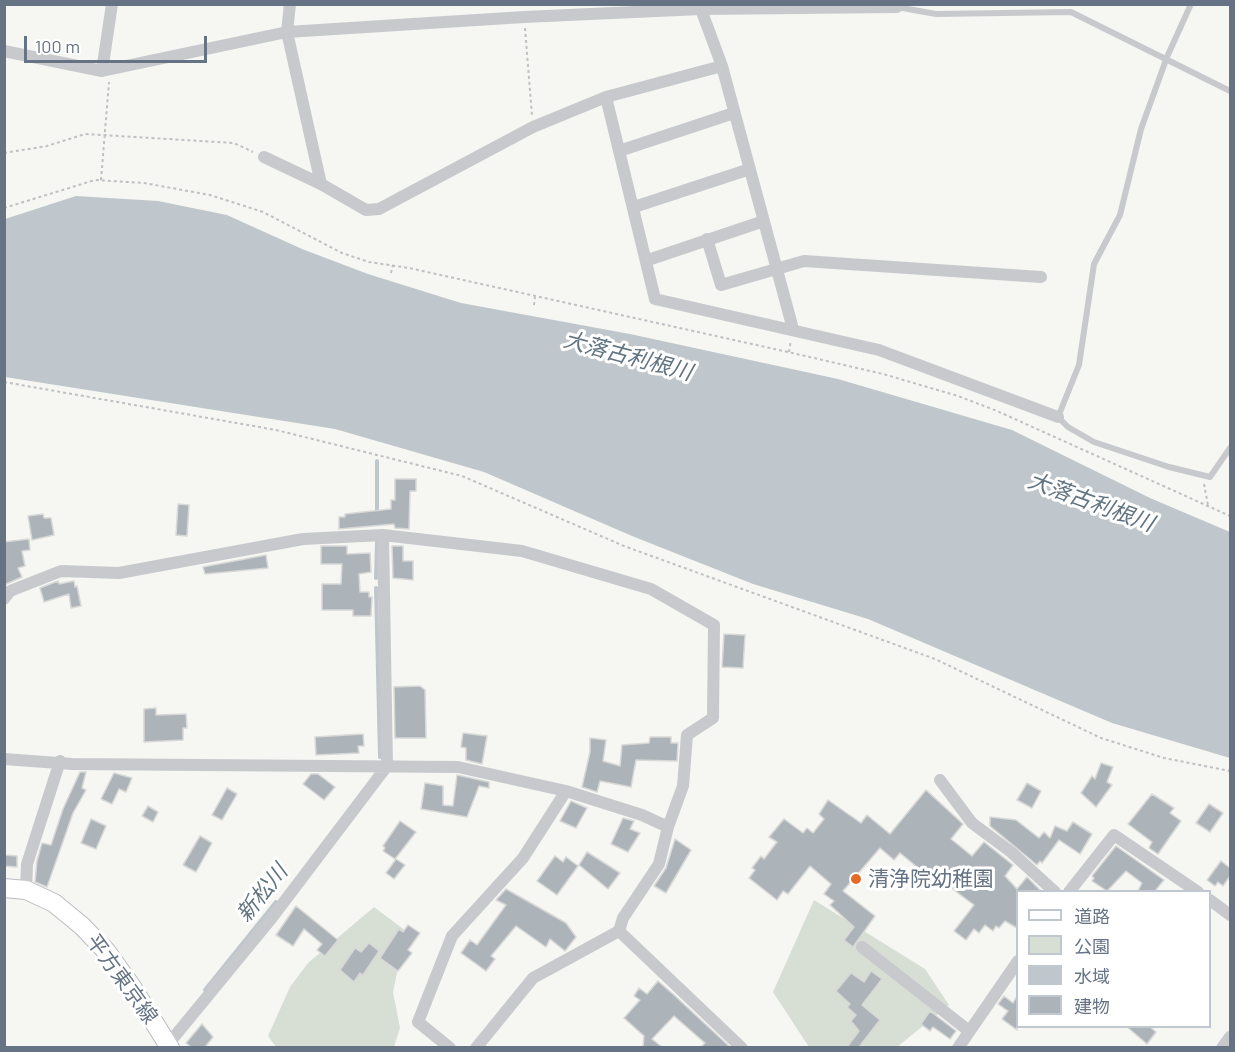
<!DOCTYPE html>
<html>
<head>
<meta charset="utf-8">
<style>
	body { margin:0 }
	#map { position:relative; width:1235px; height:1052px; overflow:hidden; background:#f6f7f3; font-family:Barlow,"Noto Sans JP",sans-serif }
	canvas { display:block }
	.frame { position:absolute; inset:0; border:6px solid #657384; pointer-events:none }
	.legend { position:absolute; left:1016px; top:890px; width:195px; height:138px; box-sizing:border-box; background:#fff; border:2px solid #c1c7ce; margin:0; padding:8px 10px; list-style:none; font-size:18px; color:#657384 }
	.legend li { display:flex; align-items:center; gap:12px; height:30px }
	.legend b { width:30px; border:2px solid #c1c7ce }
	.scale { position:absolute; left:24px; top:36px; width:183px; height:27px; box-sizing:border-box; border:3px solid #657384; border-top:0; padding-left:8px; font-size:18px; line-height:21px; white-space:nowrap; color:#657384; -webkit-text-stroke:4px #fff; paint-order:stroke }
</style>
</head>
<body>
<div id="map">
<canvas width="1235" height="1052"></canvas>
<div class="frame"></div>
<ul class="legend">
<li><b style="height:8px;background:#fff"></b>道路</li>
<li><b style="height:16px;background:#d7ded4"></b>公園</li>
<li><b style="height:16px;background:#bfc7cc"></b>水域</li>
<li><b style="height:16px;background:#acb3b9"></b>建物</li>
</ul>
<div class="scale">100 m</div>
</div>
<script>
const ctx = document.querySelector('canvas').getContext('2d');
ctx.lineJoin = 'round';
function paint(path, color) { ctx.fillStyle = color; ctx.fill(path, 'evenodd'); }
const toPath = rows => new Path2D(rows.map(r => 'M' + r).join(''));
function trace(path, color, width, dash) { ctx.strokeStyle = color; ctx.lineWidth = width; ctx.lineCap = dash ? 'butt' : 'round'; ctx.setLineDash(dash || []); ctx.stroke(path); }
function drawText(font, color, halo, rows, align = 'center') {
  ctx.font = font + ' Barlow,"Noto Sans JP",sans-serif'; ctx.lineWidth = 6; ctx.setLineDash([]); ctx.textBaseline = 'middle'; ctx.strokeStyle = halo; ctx.fillStyle = color; for (const [text, x, y, turn = 0] of rows) {
    ctx.save(); ctx.translate(x, y); ctx.rotate((+turn || 0) * Math.PI / 180); ctx.textAlign = isNaN(turn) ? turn : align; if (halo) ctx.strokeText(text, 0, 0); ctx.fillText(text, 0, 0); ctx.restore();
  }
}
const green = toPath([
	[814,900,925,969,949,1005,897,1047,809,1047,773,992],
	[374,907,406,931,393,992,400,1028,394,1047,276,1047,268,1036,290,987,308,963]
]);
const water = toPath([
	[76,196,158,201,227,215,302,249,368,274,461,303,630,334,838,379,1012,430,1150,498,1230,532,1230,758,1112,723,868,619,753,584,632,536,484,472,335,429,5,377,5,219]
]);
const stream = toPath([
	[377,515,377,461],
	[376,578,377,542],
	[376,588,380,757],
	[205,990,276,902]
]);
const building = toPath([
	[395,479,416,479,416,491,410,491,409,529,395,528,394,524,339,529,339,517,345,517,345,514,391,509,391,500,395,500,395,479],
	[178,504,189,505,187,536,176,535,178,504],
	[43,514,44,518,51,518,54,535,32,540,28,516,43,514],
	[29,539,30,550,22,551,25,566,18,568,22,577,4,585,4,542,29,539],
	[321,546,347,546,347,554,370,553,371,572,359,574,360,592,369,592,369,597,372,597,371,616,353,616,353,610,322,610,322,584,341,584,342,564,321,564,321,546],
	[392,546,403,546,403,561,413,561,413,580,393,578,392,546],
	[266,555,268,568,205,574,203,567,266,555],
	[58,581,59,584,74,581,75,587,77,586,81,606,71,608,69,594,44,602,40,588,58,581],
	[724,634,745,635,743,668,722,667,724,634],
	[420,686,425,690,426,738,395,738,394,687,420,686],
	[156,708,156,715,186,714,187,728,183,728,183,740,144,742,144,709,156,708],
	[463,733,487,736,482,764,466,760,466,748,461,747,463,733],
	[363,734,364,746,358,746,359,753,316,755,315,737,363,734],
	[650,737,671,737,671,743,678,743,677,761,636,760,631,787,600,781,597,792,582,787,590,752,590,738,606,740,603,761,620,766,622,745,649,743,650,737],
	[1101,763,1113,767,1107,782,1112,785,1096,807,1081,793,1092,776,1095,779,1101,763],
	[80,772,86,772,82,788,86,790,73,813,47,887,35,882,37,861,42,843,51,845,63,809,80,772],
	[114,773,132,778,126,792,119,789,112,804,101,799,114,773],
	[311,774,318,774,335,787,324,800,303,784,311,774],
	[457,775,489,782,489,788,479,786,467,817,421,809,425,783,443,786,443,805,453,806,457,775],
	[1027,783,1041,791,1032,808,1017,800,1027,783],
	[227,788,237,794,222,820,212,815,227,788],
	[926,790,963,824,951,839,972,856,984,842,1013,865,1005,876,1017,889,1027,877,1041,891,1017,891,1017,928,1005,921,999,928,996,926,993,931,985,925,979,933,974,929,966,940,954,931,974,905,926,869,923,872,900,853,894,860,880,848,843,891,875,916,853,947,844,940,854,927,830,905,834,901,824,894,831,884,810,866,788,894,783,891,777,900,749,878,755,870,752,868,761,856,764,859,777,842,769,837,784,819,803,833,807,828,813,833,824,819,819,814,828,800,861,823,867,815,890,834,926,790],
	[1152,794,1174,808,1170,813,1181,821,1158,854,1149,848,1152,842,1128,824,1152,794],
	[571,801,587,808,576,828,560,821,571,801],
	[1209,804,1223,813,1210,832,1196,823,1209,804],
	[148,806,158,812,153,822,142,816,148,806],
	[990,817,1016,820,1039,838,1044,832,1050,838,1055,826,1067,831,1073,822,1092,834,1080,854,1059,840,1042,863,1040,861,1037,865,990,826,990,817],
	[623,818,634,821,630,829,640,833,628,852,611,844,623,818],
	[91,819,106,826,96,849,81,843,91,819],
	[400,821,416,832,395,859,383,851,385,848,383,846,400,821],
	[200,836,212,843,196,872,183,865,200,836],
	[675,839,691,850,666,893,654,886,666,868,675,839],
	[1116,846,1164,880,1155,891,1138,891,1142,883,1126,871,1107,891,1092,881,1094,878,1092,876,1116,846],
	[587,852,620,873,608,889,579,865,587,852],
	[4,855,17,856,17,867,4,866,4,855],
	[555,856,563,862,566,857,578,866,557,895,537,881,555,856],
	[396,859,405,865,394,879,386,873,396,859],
	[1221,861,1230,868,1230,876,1223,886,1218,882,1215,886,1207,880,1221,861],
	[506,889,566,923,576,937,565,951,550,939,546,947,516,926,491,956,495,959,486,971,461,953,470,940,477,945,506,905,496,900,506,889],
	[296,906,338,940,325,956,317,950,322,944,304,929,293,946,276,935,296,906],
	[408,925,420,933,408,950,412,953,398,971,380,958,399,929,403,932,408,925],
	[369,943,379,951,363,975,360,973,354,982,340,970,355,948,361,952,369,943],
	[871,971,882,979,862,1005,880,1020,859,1047,847,1047,859,1031,851,1021,856,1015,847,1007,850,1004,836,991,851,973,864,982,871,971],
	[658,981,674,995,730,1047,701,1047,705,1043,674,1016,652,1039,662,1047,643,1047,644,1036,624,1018,640,1000,634,996,639,988,647,994,658,981],
	[1004,996,1013,1003,1017,996,1017,1030,1002,1019,1008,1011,998,1004,1004,996],
	[930,1011,956,1031,950,1039,933,1027,930,1031,921,1024,930,1011],
	[202,1024,213,1037,205,1047,191,1047,186,1043,202,1024],
	[1126,1026,1149,1026,1156,1032,1147,1044,1126,1026]
]);
const path = toPath([
	[525,28,532,116],
	[4,153,47,146,85,134,234,143,253,152],
	[101,180,109,82],
	[4,208,95,180,144,183,210,195,263,212,342,253,369,262,409,268,788,352,883,374,958,396,997,411,1230,516],
	[391,273,393,265],
	[534,305,535,297],
	[789,352,791,340],
	[4,382,276,430,462,476,624,546,935,659,1101,738,1164,758,1230,771],
	[1204,484,1208,505]
]);
const lane = toPath([
	[1191,4,1167,57,1141,129,1120,215,1094,264,1079,365,1058,417,1068,427,1094,442,1169,467,1210,477,1230,448],
	[897,7,936,14,1071,12,1230,91]
]);
const street = toPath([
	[290,4,287,32,321,184],
	[699,4,722,66,793,329],
	[4,51,102,71,287,32,524,17,701,9,897,7,897,4],
	[102,71,112,4],
	[606,97,655,299,879,350,1058,417],
	[619,151,734,113],
	[264,157,321,184,366,210,379,209,533,127,606,97,722,66],
	[634,207,750,169],
	[707,239,721,285,804,261,1041,277],
	[648,260,764,221],
	[4,599,10,591,61,571,119,573,303,539,383,535,522,551,651,589,714,625,713,718,687,735,683,786,668,827,659,864,623,918,619,931,533,978,476,1048],
	[4,759,72,764,458,767,566,791,642,815,668,827],
	[940,780,972,823,1011,852,1055,892],
	[26,890,27,864,60,761],
	[1069,892,1114,835,1198,892],
	[1210,900,1230,915],
	[619,931,742,1048],
	[862,947,969,1031],
	[165,1048,271,919,387,766,383,535],
	[450,1048,418,1022,452,936,523,858,566,791],
	[958,1048,1018,961],
	[1222,1048,1230,1037]
]);
const secondary = toPath([
	[4,888,26,890,54,903,82,926,107,952,132,987,170,1048]
]);
const markers = [
	[856,879,6,"#e36b27"]
];
const poiNames = [
	["清浄院幼稚園",868,879]
];
const streetNames = [
	["平方東京線",122,979,54]
];
const waterNames = [
	["大落古利根川",628,356,15],
	["大落古利根川",1091,502,20],
	["新松川",262,893,-51]
];
paint(green, '#d7ded4');
paint(water, '#bfc7cc');
trace(stream, '#bfc7cc', 4);
paint(building, '#acb3b9');
trace(building, '#d8d8d6', 1.5);
trace(secondary, '#b9bcc1', 20);
trace(path, '#bec0c2', 2, [3, 3]);
trace(lane, '#c7c9cd', 6);
trace(street, '#c7c9cd', 12);
trace(secondary, '#fff', 18);
for (const [x, y, r, color] of markers) { const dot = new Path2D(); dot.arc(x, y, r, 0, 2 * Math.PI); ctx.fillStyle = color; ctx.fill(dot); trace(dot, '#fff', 2); }
drawText('21px', '#657384', '#fff', poiNames, 'left');
drawText('21px', '#657384', '#fff', streetNames);
drawText('italic 22px', '#617481', '#fff', waterNames);
</script>
</body>
</html>
